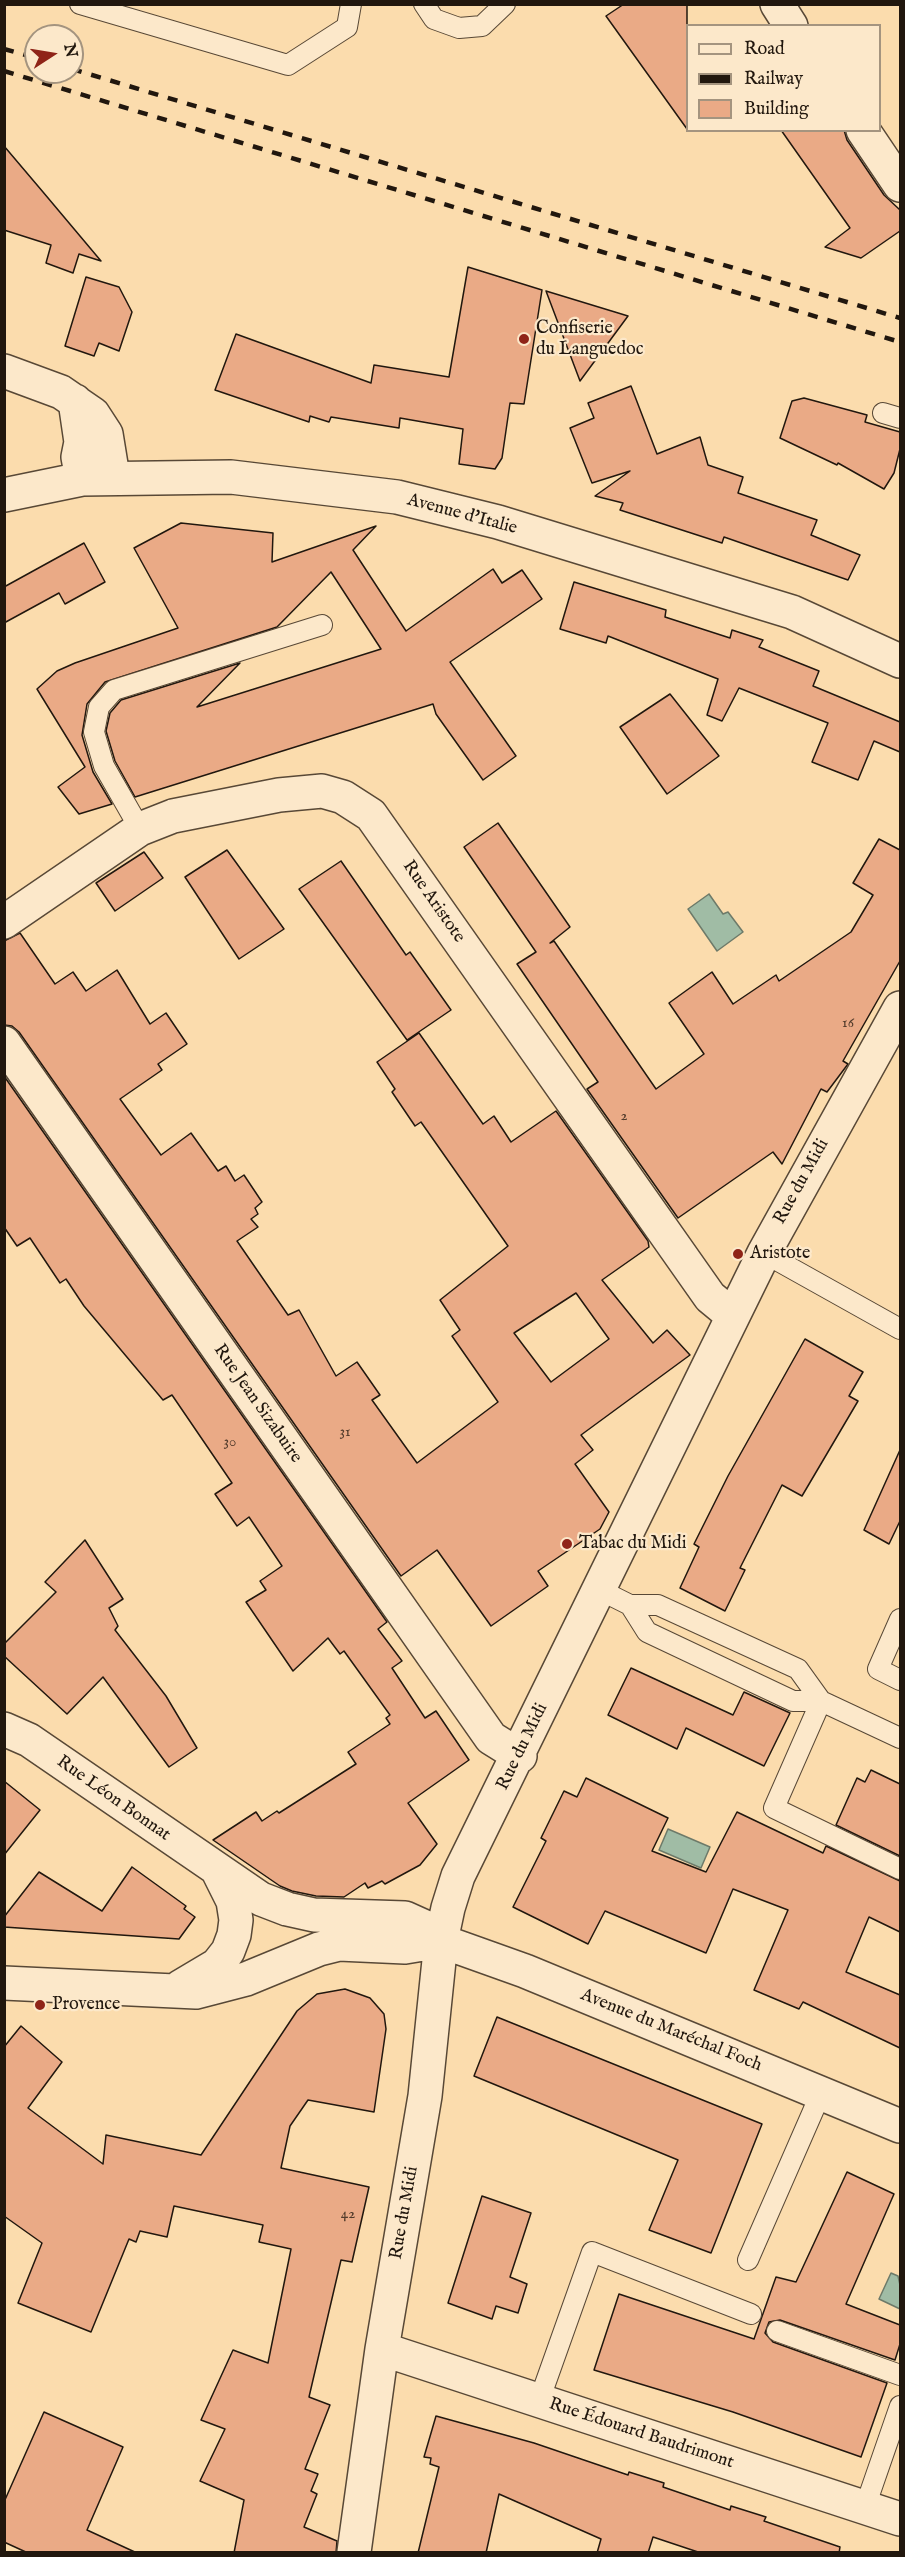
<!DOCTYPE html>
<html>
<head>
<meta charset="utf-8">
<style>
	body { margin:0 }
	#map { position:relative; width:905px; height:2557px; overflow:hidden; background:#fbdcad; font-family:"IM FELL English",serif }
	canvas { display:block }
	.frame { position:absolute; inset:0; border:6px solid #21170e; pointer-events:none }
	.legend { position:absolute; left:686px; top:24px; width:195px; height:108px; box-sizing:border-box; background:#fce8ca; border:2px solid #a4947f; margin:0; padding:8px 10px; list-style:none; font-size:18px; color:#21170e }
	.legend li { display:flex; align-items:center; gap:12px; height:30px }
	.legend b { width:30px; border:2px solid #a4947f }
	.north { position:absolute; left:24px; top:24px; width:60px; height:60px; box-sizing:border-box; background:#fce8ca; border:2px solid #a4947f; border-radius:50%; rotate:78deg; font-size:16px; font-weight:700; line-height:24px; text-align:center; color:#21170e }
	.north::after { content:''; display:block; margin:auto; width:21px; height:27px; background:#8f2418; clip-path:polygon(50% 0,100% 100%,50% 72%,0 100%) }
</style>
</head>
<body>
<div id="map">
<canvas width="905" height="2557"></canvas>
<div class="frame"></div>
<ul class="legend">
<li><b style="height:8px;background:#fce8ca"></b>Road</li>
<li><b style="height:8px;background:#21170e"></b>Railway</li>
<li><b style="height:16px;background:#eaaa86"></b>Building</li>
</ul>
<div class="north">N</div>
</div>
<script>
const ctx = document.querySelector('canvas').getContext('2d');
ctx.lineJoin = 'round';
function paint(path, color) { ctx.fillStyle = color; ctx.fill(path, 'evenodd'); }
const toPath = rows => new Path2D(rows.map(r => 'M' + r).join(''));
function trace(path, color, width, dash) { ctx.strokeStyle = color; ctx.lineWidth = width; ctx.lineCap = dash ? 'butt' : 'round'; ctx.setLineDash(dash || []); ctx.stroke(path); }
function drawText(font, color, halo, rows, align = 'center') {
  ctx.font = font + ' "IM FELL English",serif'; ctx.lineWidth = 4.5; ctx.setLineDash([]); ctx.textBaseline = 'middle'; ctx.strokeStyle = halo; ctx.fillStyle = color; for (const [text, x, y, turn = 0] of rows) {
    ctx.save(); ctx.translate(x, y); ctx.rotate((+turn || 0) * Math.PI / 180); ctx.textAlign = isNaN(turn) ? turn : align; if (halo) ctx.strokeText(text, 0, 0); ctx.fillText(text, 0, 0); ctx.restore();
  }
}
const water = toPath([
	[709,894,723,914,728,912,743,932,717,951,688,909,709,894],
	[668,1829,710,1847,701,1868,659,1850,668,1829],
	[891,2273,898,2276,900,2285,900,2309,879,2299,891,2273]
]);
const building = toPath([
	[624,4,687,4,687,129,606,16,624,4],
	[781,130,844,130,847,140,884,195,900,210,900,231,861,258,825,247,850,228,781,130],
	[4,146,43,192,101,261,79,254,73,273,46,263,51,245,4,230,4,146],
	[468,267,542,290,524,404,510,403,502,458,495,469,459,464,463,429,400,418,399,428,331,417,329,422,310,416,309,422,215,390,236,334,371,383,374,365,449,377,468,267],
	[86,277,119,287,132,312,119,351,99,343,94,356,65,346,86,277],
	[546,291,628,316,580,381,546,291],
	[631,386,657,454,700,437,708,465,743,477,738,493,817,520,811,535,860,555,848,580,724,537,722,543,620,510,623,503,595,496,630,471,592,483,570,428,594,418,588,403,631,386],
	[804,398,867,415,865,422,900,432,900,449,894,473,884,489,838,463,837,465,780,438,792,401,804,398],
	[181,523,273,533,272,562,376,526,353,550,406,631,493,569,502,583,522,570,542,599,450,662,516,756,483,780,436,714,433,704,135,797,115,761,106,731,110,713,121,700,240,663,197,707,381,649,331,572,277,627,105,682,87,704,82,735,93,772,112,804,79,814,58,787,85,767,37,689,57,671,75,663,178,628,134,548,181,523],
	[84,543,105,582,65,604,59,593,4,623,4,587,84,543],
	[574,582,666,610,665,617,730,638,732,630,763,640,759,647,819,671,813,686,900,722,900,752,874,741,858,780,812,762,828,723,739,688,722,721,707,715,718,679,608,636,606,643,560,629,574,582],
	[670,694,719,756,667,794,620,727,670,694],
	[498,823,570,927,550,943,554,941,656,1089,704,1054,669,1003,712,972,733,1004,776,975,779,981,851,932,873,895,853,883,879,839,900,850,900,961,843,1061,848,1064,827,1092,821,1089,782,1164,773,1152,678,1218,587,1089,598,1082,517,964,536,952,464,847,498,823],
	[227,850,284,929,239,959,185,877,227,850],
	[144,852,163,878,115,911,96,883,144,852],
	[341,861,406,955,410,952,451,1010,407,1040,299,889,341,861],
	[20,933,55,984,73,972,86,991,117,970,150,1024,166,1013,187,1044,158,1064,162,1070,120,1099,161,1155,191,1133,218,1171,226,1166,235,1181,244,1175,262,1202,255,1208,258,1214,251,1219,258,1227,237,1241,288,1315,299,1310,336,1376,357,1362,380,1395,372,1400,417,1463,498,1402,452,1336,460,1330,440,1300,508,1246,421,1122,415,1126,392,1092,395,1089,377,1062,419,1033,483,1124,494,1116,511,1142,556,1111,648,1241,649,1247,602,1280,653,1343,667,1330,690,1355,581,1435,593,1450,575,1464,609,1512,600,1529,538,1571,548,1586,491,1626,437,1550,401,1576,19,1032,12,1026,4,1025,4,941,20,933],
	[576,1293,609,1339,551,1382,514,1333,576,1293],
	[4,1076,387,1622,378,1629,402,1661,392,1668,425,1718,436,1711,469,1760,408,1803,437,1844,420,1865,385,1884,382,1881,368,1888,365,1883,344,1897,316,1896,292,1891,280,1886,213,1840,256,1812,262,1821,277,1811,279,1813,356,1764,348,1752,390,1724,386,1718,390,1715,344,1651,340,1654,328,1638,293,1671,246,1602,266,1590,260,1581,282,1566,249,1517,237,1526,215,1494,232,1483,172,1395,163,1400,84,1306,66,1279,60,1283,30,1238,17,1246,4,1227,4,1076],
	[805,1339,863,1372,849,1396,858,1401,802,1496,782,1485,740,1568,745,1570,725,1611,680,1588,699,1547,694,1544,728,1476,805,1339],
	[900,1450,900,1521,889,1544,864,1530,900,1450],
	[85,1540,123,1599,109,1608,118,1626,115,1630,166,1696,197,1748,169,1767,103,1677,67,1714,4,1656,4,1644,56,1592,45,1582,85,1540],
	[631,1668,733,1715,744,1692,790,1713,764,1766,686,1728,677,1749,608,1715,631,1668],
	[871,1770,900,1784,900,1856,836,1825,857,1778,865,1782,871,1770],
	[586,1778,668,1818,652,1851,706,1872,737,1812,823,1853,826,1846,900,1881,900,1932,869,1917,846,1972,900,1995,900,2048,803,2002,799,2009,754,1990,788,1910,733,1889,706,1953,605,1911,588,1944,513,1907,546,1841,541,1838,564,1791,577,1797,586,1778],
	[4,1781,40,1810,4,1855,4,1781],
	[132,1867,186,1906,184,1909,195,1917,179,1939,4,1927,4,1917,39,1872,102,1911,132,1867],
	[345,1989,370,1998,384,2014,386,2029,374,2112,308,2100,290,2126,281,2168,369,2187,352,2262,341,2260,309,2397,330,2405,305,2469,318,2474,311,2491,317,2494,304,2527,337,2541,336,2553,234,2553,244,2500,200,2481,225,2429,201,2420,233,2350,268,2363,291,2249,259,2242,263,2225,174,2206,167,2237,140,2231,136,2242,129,2239,91,2332,18,2303,42,2243,4,2216,4,2047,21,2026,62,2062,28,2108,103,2164,106,2135,201,2155,297,2011,317,1994,345,1989],
	[497,2017,762,2124,711,2253,649,2230,678,2160,474,2076,497,2017],
	[847,2172,894,2194,846,2304,900,2325,900,2344,895,2360,780,2320,769,2322,765,2333,773,2342,887,2383,861,2457,733,2412,594,2370,619,2294,754,2339,776,2277,796,2282,847,2172],
	[482,2196,531,2213,510,2277,527,2284,518,2313,496,2306,492,2319,448,2303,482,2196],
	[44,2412,123,2447,87,2530,137,2553,28,2553,4,2542,4,2502,44,2412],
	[436,2416,534,2443,628,2475,629,2472,664,2483,663,2487,730,2510,731,2506,766,2517,764,2521,840,2547,839,2553,701,2553,653,2537,648,2553,597,2553,601,2539,499,2494,486,2553,418,2553,439,2467,430,2464,431,2458,424,2457,436,2416]
]);
const lane = toPath([
	[80,4,288,65,347,27,351,4],
	[424,4,434,19,459,28,482,26,505,4],
	[883,413,900,418],
	[140,829,104,766,94,732,99,707,114,690,322,625],
	[764,1253,900,1329],
	[600,1590,630,1605,658,1605,798,1669,821,1701],
	[630,1605,647,1632,793,1701,821,1701,900,1738],
	[900,1619,878,1669,900,1680],
	[821,1701,774,1808,900,1869],
	[748,2260,821,2093],
	[777,2331,900,2375],
	[539,2401,592,2252,751,2314],
	[865,2507,900,2406]
]);
const street = toPath([
	[777,4,791,26],
	[863,130,900,185],
	[4,371,61,392,93,414,106,434,113,477],
	[75,401,81,442,78,457,82,479],
	[4,495,82,479,231,477,397,497,498,522,792,612,900,661],
	[4,922,140,829,173,816,279,795,322,791,343,797,371,815,710,1297,733,1316],
	[4,1043,491,1738,520,1756],
	[4,1729,29,1740,261,1899,287,1909,314,1915,405,1918,425,1927,441,1941,525,1971,900,2126],
	[4,1983,196,1992,246,1979,319,1949,339,1944,405,1947,441,1941],
	[180,1987,217,1965,228,1951,234,1935,236,1920,233,1901,219,1873],
	[382,2349,900,2519],
	[354,2552,382,2349,425,2096,441,1941,448,1908,458,1876,764,1253,900,1008]
]);
const rail = toPath([
	[4,49,36,58],
	[72,69,900,318],
	[4,71,900,342]
]);
const markers = [
	[524,339,6,"#8f2418"],
	[738,1254,6,"#8f2418"],
	[567,1544,6,"#8f2418"],
	[40,2005,6,"#8f2418"]
];
const numberNames = [
	["16",848,1024],
	["2",624,1117],
	["31",345,1433],
	["30",230,1443],
	["42",348,2215]
];
const poiNames = [
	["Confiserie",536,329],
	["du Languedoc",536,350],
	["Aristote",750,1254],
	["Tabac du Midi",579,1544],
	["Provence",52,2005]
];
const streetNames = [
	["Avenue d'Italie",462,515,15],
	["Rue Aristote",433,902,55],
	["Rue du Midi",802,1182,-61],
	["Rue Jean Sizabuire",257,1404,55],
	["Rue du Midi",523,1747,-64],
	["Rue Léon Bonnat",113,1799,35],
	["Avenue du Maréchal Foch",671,2031,22],
	["Rue du Midi",405,2213,-80],
	["Rue Édouard Baudrimont",641,2434,18]
];
paint(water, '#a0bca5');
trace(water, '#6d7a69', 1.5);
paint(building, '#eaaa86');
trace(building, '#21170e', 1.5);
trace(lane, '#584836', 22);
trace(street, '#584836', 36);
trace(lane, '#fce8ca', 20);
trace(street, '#fce8ca', 33);
trace(rail, '#21170e', 4.5, [10, 10]);
for (const [x, y, r, color] of markers) { const dot = new Path2D(); dot.arc(x, y, r, 0, 2 * Math.PI); ctx.fillStyle = color; ctx.fill(dot); trace(dot, '#fce8ca', 2); }
drawText('15px', '#533c2c', null, numberNames);
drawText('18px', '#21170e', '#fce8ca', poiNames, 'left');
drawText('18px', '#21170e', '#fce8ca', streetNames);
</script>
</body>
</html>
